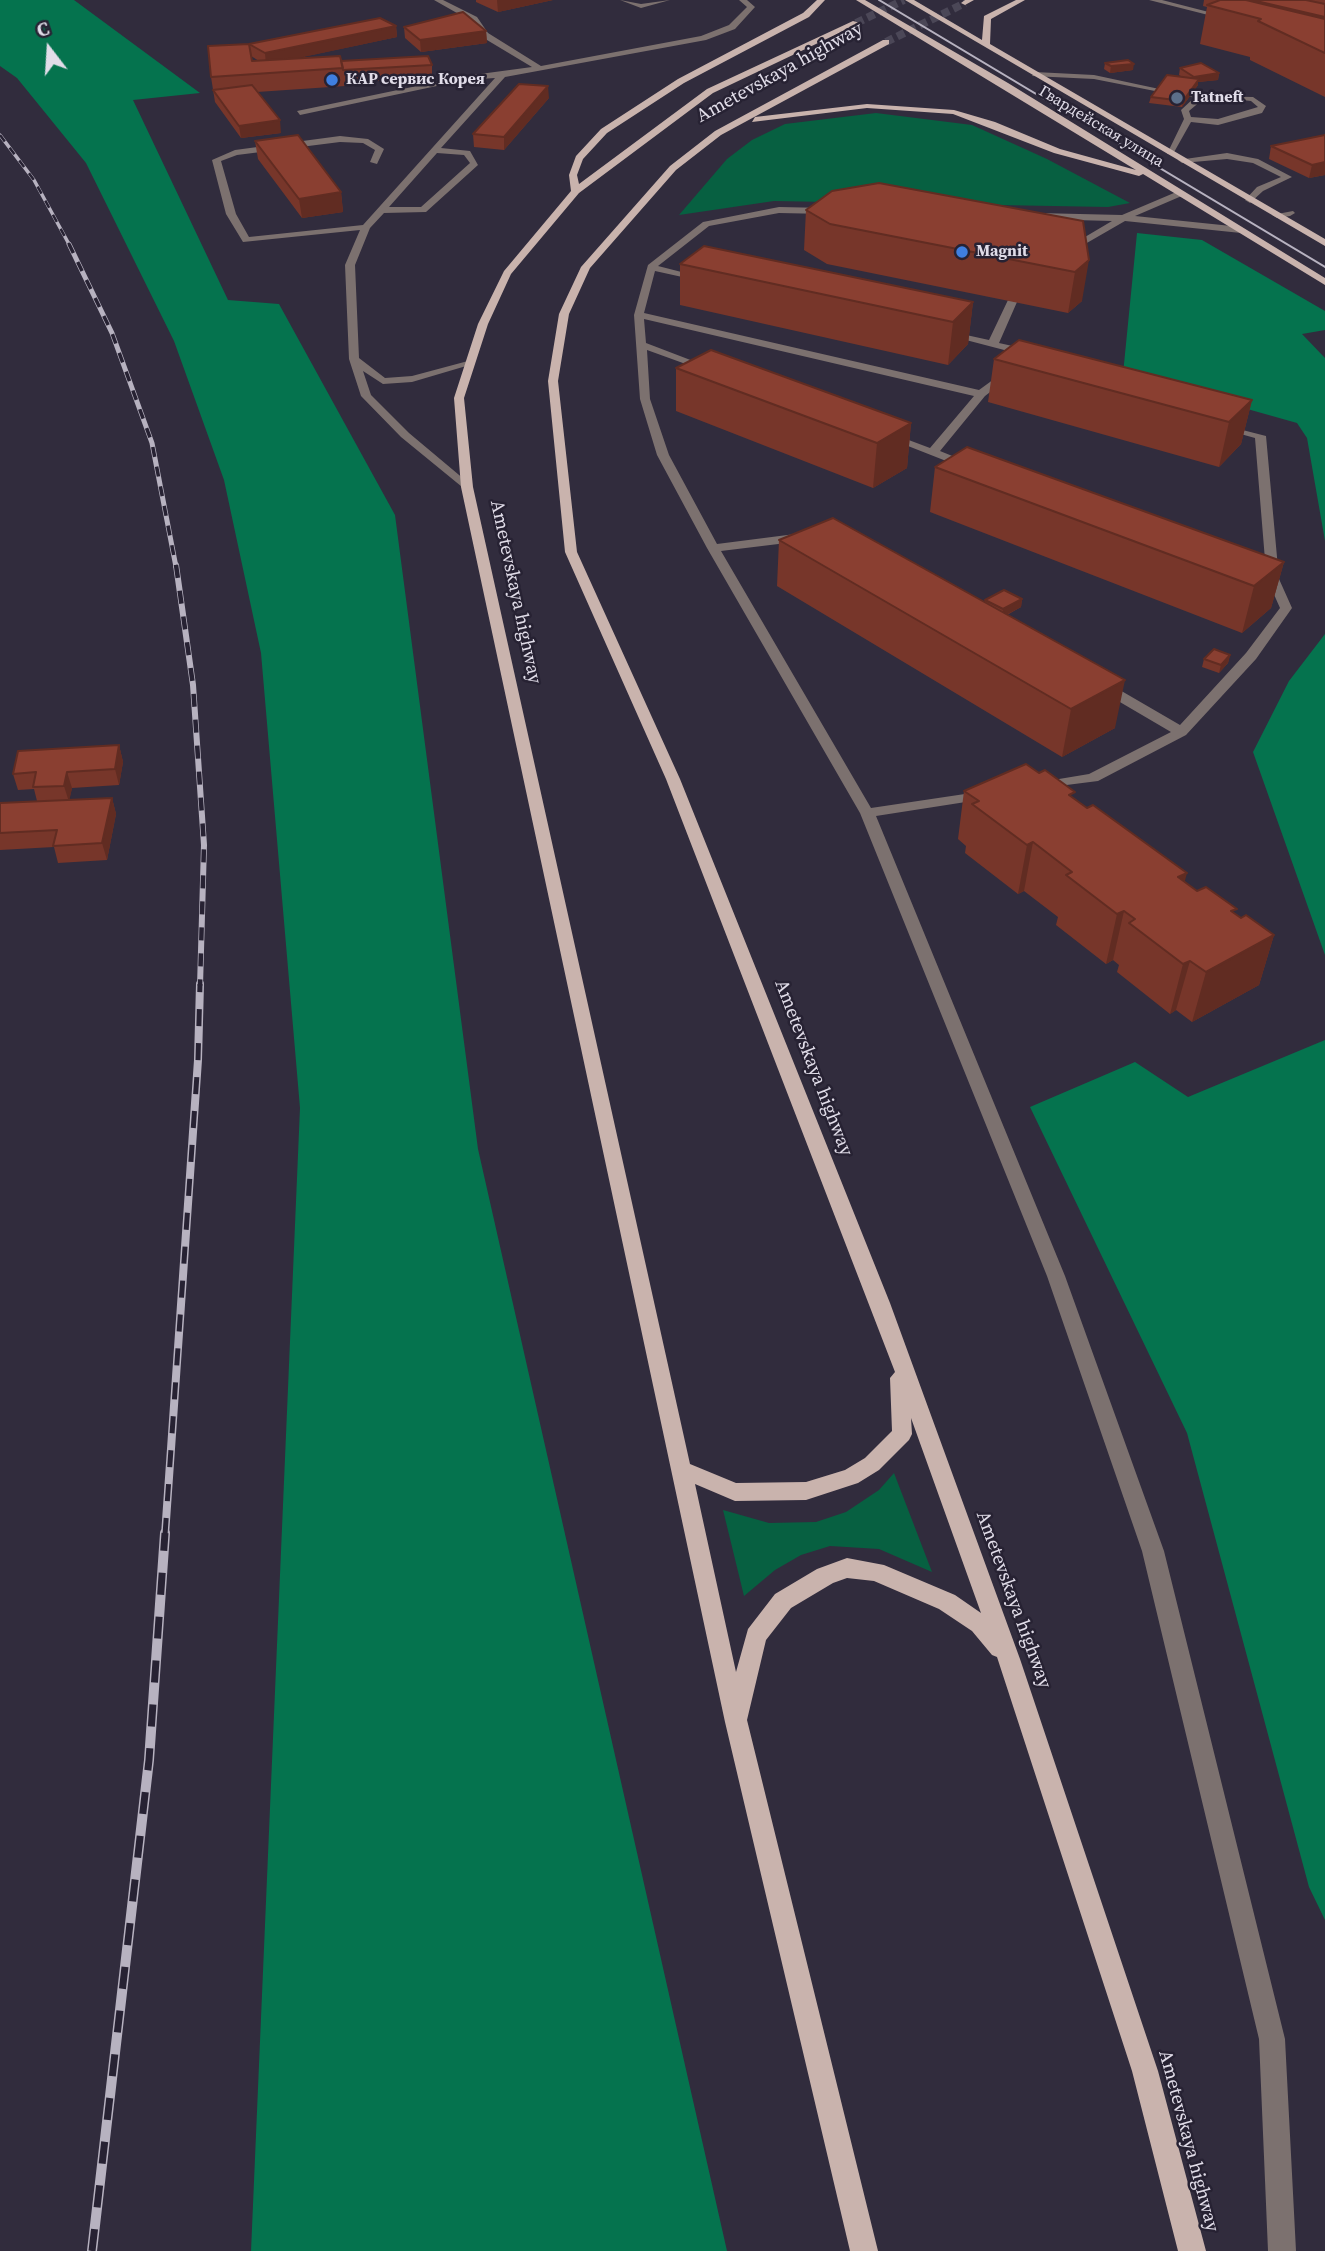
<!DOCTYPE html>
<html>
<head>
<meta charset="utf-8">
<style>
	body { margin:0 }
	#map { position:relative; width:1325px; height:2251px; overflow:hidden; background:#312c3d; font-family:"Source Serif 4",serif }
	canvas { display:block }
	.north { position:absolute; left:14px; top:14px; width:70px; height:70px; -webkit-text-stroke:5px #272233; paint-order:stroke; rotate:343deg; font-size:19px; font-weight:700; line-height:28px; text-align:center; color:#e1dde9 }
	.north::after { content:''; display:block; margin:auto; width:24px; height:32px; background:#e1dde9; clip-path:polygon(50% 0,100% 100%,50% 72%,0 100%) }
</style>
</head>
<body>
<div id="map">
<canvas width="1325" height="2251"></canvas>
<div class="north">С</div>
</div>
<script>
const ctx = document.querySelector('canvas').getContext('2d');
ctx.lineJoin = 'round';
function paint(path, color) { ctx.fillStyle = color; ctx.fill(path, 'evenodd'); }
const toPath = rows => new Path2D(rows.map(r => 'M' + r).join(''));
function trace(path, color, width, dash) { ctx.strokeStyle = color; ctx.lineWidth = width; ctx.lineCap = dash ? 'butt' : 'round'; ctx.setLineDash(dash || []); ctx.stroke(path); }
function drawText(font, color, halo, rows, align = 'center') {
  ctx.font = font + ' "Source Serif 4",serif'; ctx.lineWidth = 5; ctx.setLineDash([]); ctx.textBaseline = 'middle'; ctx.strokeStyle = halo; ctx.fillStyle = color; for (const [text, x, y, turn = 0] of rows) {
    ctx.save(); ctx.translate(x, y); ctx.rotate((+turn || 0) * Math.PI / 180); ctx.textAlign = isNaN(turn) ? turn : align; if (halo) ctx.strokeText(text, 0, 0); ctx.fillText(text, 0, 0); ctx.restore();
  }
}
const green = toPath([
	[876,113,972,125,1047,159,1130,203,1108,207,774,201,679,215,727,159,752,140,785,124],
	[894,1473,932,1572,879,1549,830,1546,801,1555,775,1570,744,1596,723,1510,769,1523,816,1522,846,1512,879,1490]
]);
const forest = toPath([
	[0,0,74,0,200,93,133,100,228,300,279,304,395,515,478,1149,727,2251,251,2251,300,1108,261,653,224,480,174,341,86,163,17,78,0,66],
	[1137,233,1202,240,1325,311,1325,330,1302,334,1325,358,1325,541,1307,438,1297,423,1123,374],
	[1325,634,1325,955,1253,752,1289,681],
	[1325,1040,1325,1920,1309,1887,1187,1433,1030,1107,1135,1062,1188,1097]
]);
const majorTunnel = toPath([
	[856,23,904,0],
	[886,42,965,3]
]);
const minor = toPath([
	[434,0,443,0,477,17,488,33,541,66,701,36,729,25,747,7,739,0,747,0,755,7,735,29,706,40,505,77,441,148,470,151,478,165,426,212,384,213,370,228,355,265,359,358,385,378,412,376,468,361,473,364,412,382,383,384,363,371,371,395,409,433,471,485,471,489,467,491,401,437,361,396,349,359,345,265,360,230,243,242,226,214,212,160,235,150,340,136,368,139,384,149,377,164,370,162,375,150,363,143,340,142,237,155,221,161,236,214,249,237,363,225,495,78,465,80,300,115,297,111,465,76,532,67,482,37,471,21,434,0],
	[437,153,464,155,470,163,421,207,389,207,437,153],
	[620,0,641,4,670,0,641,8,620,0],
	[1149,0,1162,0,1232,18,1228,20,1149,0],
	[1035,72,1094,75,1164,90,1160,92,1094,79,1032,76,1035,72],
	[1189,92,1201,96,1253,97,1266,106,1262,113,1218,125,1191,122,1173,154,1167,154,1184,119,1181,110,1194,98,1189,96,1189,92],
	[1233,99,1251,101,1258,107,1218,119,1191,117,1189,111,1202,100,1233,99],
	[1227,153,1258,159,1292,177,1263,191,1250,203,1245,200,1257,187,1281,177,1253,163,1227,159,1182,163,1178,160,1227,153],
	[1181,190,1184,195,1135,216,1241,227,1246,230,1241,233,1125,221,1066,255,1061,252,1063,250,1112,221,1037,219,1032,216,1037,213,1122,215,1181,190],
	[779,207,827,208,832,211,827,214,779,213,709,226,658,266,705,278,705,282,655,271,644,313,979,390,1012,366,1008,351,943,334,948,331,989,340,1008,300,1017,302,999,343,1017,347,1023,367,985,396,940,451,972,464,972,468,964,468,880,435,890,433,930,448,974,396,644,319,646,343,714,369,705,371,647,350,650,399,669,455,717,544,803,533,809,537,803,541,721,551,871,808,985,791,992,795,985,799,876,816,1065,1276,1164,1551,1285,2039,1296,2251,1268,2251,1259,2039,1142,1551,1047,1276,860,813,707,548,657,455,640,399,634,315,648,265,703,222,779,207],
	[1293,211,1295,213,1290,216,1277,218,1272,215,1293,211],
	[1219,424,1266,436,1279,579,1292,608,1256,659,1186,735,1098,781,1035,789,1035,783,1089,774,1171,732,1096,688,1096,682,1106,682,1180,725,1246,653,1280,608,1268,581,1254,574,1260,570,1266,572,1255,438,1219,428,1219,424]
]);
const major = toPath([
	[817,0,825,0,809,17,684,83,607,133,583,159,577,175,579,184,707,89,853,21,860,23,713,93,579,193,511,274,488,324,464,398,473,487,690,1464,736,1483,806,1482,845,1470,865,1458,892,1431,890,1378,895,1372,666,779,565,552,548,381,559,314,581,267,670,166,715,131,883,40,889,40,889,44,721,135,676,170,590,268,569,314,558,381,577,552,680,779,890,1303,1020,1659,1158,2071,1206,2251,1178,2251,1132,2071,997,1657,992,1655,972,1631,939,1609,874,1581,847,1578,833,1583,791,1608,766,1640,747,1720,878,2251,850,2251,725,1722,461,487,454,398,478,324,504,271,571,191,569,175,576,156,601,129,678,79,803,13,817,0],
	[911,1418,981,1613,955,1595,884,1565,847,1558,817,1569,775,1594,748,1629,736,1672,695,1484,735,1501,806,1500,858,1483,879,1470,909,1440,912,1434,911,1418],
	[856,0,865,0,1008,83,1325,278,1325,285,1143,174,1139,176,1054,153,953,114,867,108,752,122,755,117,867,104,954,110,995,122,1060,149,1136,170,856,0],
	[905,0,914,0,982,40,984,16,1016,0,1025,0,991,19,990,44,1325,239,1325,246,905,0],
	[965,0,974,0,965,5,961,3,965,0]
]);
const tram = toPath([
	[879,0,1325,267]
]);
const railFar4 = toPath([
	[0,135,34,180,70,246]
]);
const railFar3 = toPath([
	[69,244,112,333,152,443,176,567]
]);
const railFar2 = toPath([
	[176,565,193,685,204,845,200,986]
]);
const railFar1 = toPath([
	[165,1535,198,1060,200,984]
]);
const rail = toPath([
	[92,2251,149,1760,165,1533]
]);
const wall = toPath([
	[476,0,553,0,498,12,476,2],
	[1204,0,1325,0,1325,97,1250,60,1250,57,1200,44,1207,7,1203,6],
	[396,26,397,37,297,58,432,65,432,77,344,83,345,86,257,92,281,133,241,138,215,102,211,77,249,44],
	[251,56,259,61,252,61],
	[404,27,486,31,487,43,421,52,405,38],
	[1105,63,1133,70,1110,73,1104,69],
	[1180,68,1219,73,1218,80,1198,82,1198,85,1182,107,1149,103,1151,97,1182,77,1179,75],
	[549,98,504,150,474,147,473,134],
	[1325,135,1325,175,1309,178,1269,159,1271,146],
	[255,141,341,192,343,212,302,218,258,159],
	[806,210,1083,221,1082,301,1068,313,827,264,804,250],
	[680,264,973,302,968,344,948,365,680,305],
	[994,359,1252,400,1241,444,1219,467,988,402],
	[676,368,911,423,907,468,873,488,676,411],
	[935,467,1284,562,1271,608,1242,633,930,512],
	[779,540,985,602,985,600,1022,599,1021,607,1007,615,1115,728,1062,757,777,586],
	[1230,655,1228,663,1219,673,1202,667,1204,659],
	[119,745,123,762,119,785,72,788,69,800,112,798,116,814,107,860,58,863,54,847,0,850,0,803,37,801,34,789,18,790,13,774],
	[964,791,1074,799,1197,891,1241,918,1274,935,1259,985,1192,1022,1176,1010,1170,1014,1117,972,1119,965,1113,960,1106,964,1056,925,1058,917,1024,891,1018,894,965,853,966,846,958,839]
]);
const shadedWall = toPath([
	[497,0,553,0,498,12],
	[396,26,397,37,266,65,265,53],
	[486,31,487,43,421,52,420,40],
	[1134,64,1133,70,1110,73,1111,66],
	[1219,73,1218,80,1198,82,1198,85,1182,107,1183,101,1193,83,1194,77],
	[548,86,549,98,504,150,504,137],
	[280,120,281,133,241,138,239,126],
	[1325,162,1325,175,1309,178,1312,165],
	[341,192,343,212,302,218,299,199],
	[1089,260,1082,301,1068,313,1075,272],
	[973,302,968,344,948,365,953,322],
	[1252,400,1241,444,1219,467,1229,422],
	[911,423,907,468,873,488,877,443],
	[1284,562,1271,608,1242,633,1254,586],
	[1022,599,1021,607,1002,617,1003,609],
	[1230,655,1228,663,1219,673,1221,665],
	[1125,680,1115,728,1062,757,1071,709],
	[119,745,123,762,119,785,115,769],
	[67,772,72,788,69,802,64,786],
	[112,798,116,814,107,860,102,843],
	[1033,842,1024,891,1018,894,1027,845],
	[1187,873,1174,922,1178,877],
	[1124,911,1113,960,1106,964,1117,914],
	[1274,935,1259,985,1192,1022,1206,972],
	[1190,961,1176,1010,1170,1014,1183,964]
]);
const building = toPath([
	[1220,0,1246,0,1325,19,1325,53,1258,21,1261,19,1207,5,1220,0],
	[1252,0,1306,0,1325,4,1325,17,1252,0],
	[463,12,486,31,420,40,404,27,463,12],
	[380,18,396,26,265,53,249,44,380,18],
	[249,44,252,61,340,56,343,68,211,77,208,46,249,44],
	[428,56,432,65,343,70,341,61,428,56],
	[1128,60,1134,64,1111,66,1105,63,1128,60],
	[1201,63,1219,73,1194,77,1180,68,1201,63],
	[1167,75,1199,79,1183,101,1151,97,1167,75],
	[519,84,548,86,504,137,473,134,519,84],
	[252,85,280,120,239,126,213,90,252,85],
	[298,135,341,192,299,199,255,141,298,135],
	[1325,135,1325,162,1312,165,1271,146,1325,135],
	[879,183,1083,221,1089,260,1075,272,830,224,806,210,832,191,879,183],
	[704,246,973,302,953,322,680,264,704,246],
	[1019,340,1252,400,1229,422,994,359,1019,340],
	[711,350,911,423,877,443,676,368,711,350],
	[967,447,1284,562,1254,586,935,467,967,447],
	[833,518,1125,680,1071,709,779,540,833,518],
	[1004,590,1022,599,1003,609,985,600,1004,590],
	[1214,649,1230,655,1221,665,1204,659,1214,649],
	[119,745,115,769,67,772,64,786,33,787,36,772,13,774,18,751,119,745],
	[1026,764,1039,773,1045,770,1075,792,1069,795,1087,808,1093,805,1187,873,1178,877,1197,891,1206,887,1237,909,1231,911,1241,918,1246,915,1274,935,1206,972,1190,961,1183,964,1129,923,1135,919,1124,911,1117,914,1066,875,1072,872,1033,842,1027,845,972,804,979,801,964,791,1026,764],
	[112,798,102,843,53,846,57,830,0,833,0,803,112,798]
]);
const markers = [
	[332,80,7,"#3f7fe0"],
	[1177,98,7,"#5c6f8a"],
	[962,252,7,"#3f7fe0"]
];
const farPoinames = [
	["КАР сервис Корея",346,80],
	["Tatneft",1191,98],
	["Magnit",976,252]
];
const farStreetnames = [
	["Гвардейская улица",1101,127,31]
];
const streetNames = [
	["Ametevskaya highway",780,73,-29],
	["Ametevskaya highway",515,592,78],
	["Ametevskaya highway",813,1068,69],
	["Ametevskaya highway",1013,1600,70],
	["Ametevskaya highway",1188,2141,75]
];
paint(green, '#076041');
paint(forest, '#05734e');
trace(majorTunnel, '#4b4757', 8, [8, 4.5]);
paint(minor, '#7c716f');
paint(major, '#c9b3ad');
trace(tram, '#b7b2c0', 2);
trace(railFar4, '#b7b2c0', 3.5);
trace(railFar3, '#b7b2c0', 5);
trace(railFar2, '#b7b2c0', 6);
trace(railFar1, '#b7b2c0', 8);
trace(rail, '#b7b2c0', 10);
trace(railFar4, '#272233', 2.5, [8]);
trace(railFar3, '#272233', 3.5, [10]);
trace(railFar2, '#272233', 4.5, [13]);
trace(railFar1, '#272233', 5, [17]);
trace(rail, '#272233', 7, [22]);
paint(wall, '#77362a');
paint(shadedWall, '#612c22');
paint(building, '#8a3f31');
trace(building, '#612c22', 2);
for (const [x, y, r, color] of markers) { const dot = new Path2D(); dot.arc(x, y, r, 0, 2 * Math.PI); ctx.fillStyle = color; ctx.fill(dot); trace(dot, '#272233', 2.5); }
drawText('bold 16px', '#e1dde9', '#272233', farPoinames, 'left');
drawText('16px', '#e1dde9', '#272233', farStreetnames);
drawText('19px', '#e1dde9', '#272233', streetNames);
</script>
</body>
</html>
